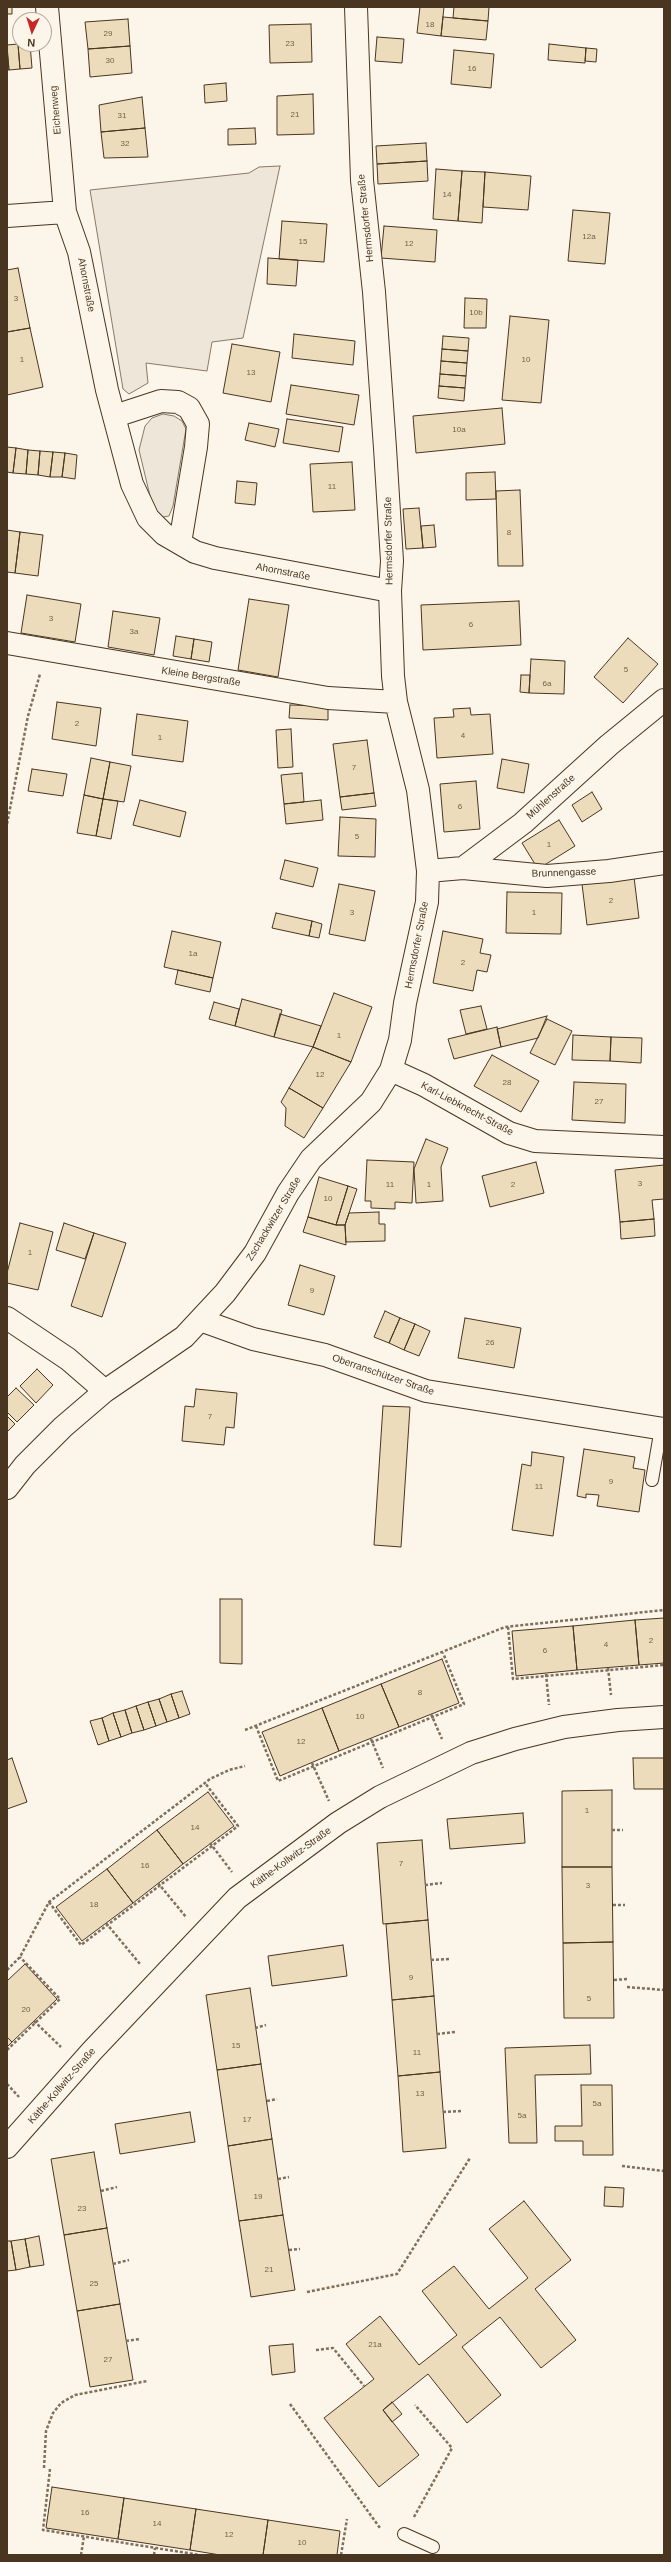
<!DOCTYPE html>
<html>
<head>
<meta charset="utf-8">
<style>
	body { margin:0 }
	#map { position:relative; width:671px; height:2562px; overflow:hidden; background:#fbf6e9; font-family:Helvetica,sans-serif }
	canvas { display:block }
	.frame { position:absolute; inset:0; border:8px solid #4a3520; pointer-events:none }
	.north { position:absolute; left:12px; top:12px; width:40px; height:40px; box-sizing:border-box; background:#fbf6e9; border:1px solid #b4a999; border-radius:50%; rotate:184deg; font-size:11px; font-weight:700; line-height:16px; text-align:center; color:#4a3520 }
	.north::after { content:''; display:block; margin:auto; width:14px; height:18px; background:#c62828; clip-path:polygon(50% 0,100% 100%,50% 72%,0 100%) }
</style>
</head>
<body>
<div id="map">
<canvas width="671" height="2562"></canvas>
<div class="frame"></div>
<div class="north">N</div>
</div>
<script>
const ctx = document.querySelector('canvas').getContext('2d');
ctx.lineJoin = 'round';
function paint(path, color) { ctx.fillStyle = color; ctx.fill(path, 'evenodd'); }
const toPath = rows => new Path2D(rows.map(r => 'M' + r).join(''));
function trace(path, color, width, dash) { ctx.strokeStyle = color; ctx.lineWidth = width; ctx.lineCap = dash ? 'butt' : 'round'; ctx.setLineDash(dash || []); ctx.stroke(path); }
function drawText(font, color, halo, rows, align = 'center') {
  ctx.font = font + ' Helvetica,sans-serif'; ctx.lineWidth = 3; ctx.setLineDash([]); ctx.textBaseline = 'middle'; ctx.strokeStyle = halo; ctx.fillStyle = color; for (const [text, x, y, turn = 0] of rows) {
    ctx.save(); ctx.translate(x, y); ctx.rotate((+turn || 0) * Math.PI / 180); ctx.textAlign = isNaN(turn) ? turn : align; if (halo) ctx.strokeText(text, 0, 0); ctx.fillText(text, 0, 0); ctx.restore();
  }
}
const green = toPath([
	[280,166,243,338,212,342,207,371,146,363,148,383,129,394,123,389,90,190,249,173,259,167,280,166],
	[163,414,174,416,182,421,186,429,173,506,169,516,163,517,158,514,151,500,139,450,145,426,152,418,163,414]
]);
const building = toPath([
	[7,7,12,7,12,14,7,14,7,7],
	[420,7,444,7,441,36,417,33,420,7],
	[454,7,489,7,488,21,453,18,454,7],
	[443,17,488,21,486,40,441,36,443,17],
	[128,19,130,46,88,49,85,22,128,19],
	[311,24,312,62,270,63,269,25,311,24],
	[377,37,404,39,402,63,375,61,377,37],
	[18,44,20,69,9,70,7,45,18,44],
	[18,44,30,44,32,68,20,69,18,44],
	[549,44,586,48,585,63,548,60,549,44],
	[130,46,132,73,90,77,88,49,130,46],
	[586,48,597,49,596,62,585,61,586,48],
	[7,50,9,70,7,70,7,50],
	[454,50,494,54,491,88,451,84,454,50],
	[226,83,227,101,205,103,204,85,226,83],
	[313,94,314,134,277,135,277,96,313,94],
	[142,97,145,128,101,132,99,105,142,97],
	[145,128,148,157,104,158,101,132,145,128],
	[255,128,256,144,228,145,228,129,255,128],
	[426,143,427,161,377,164,376,146,426,143],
	[427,161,428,181,378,184,377,164,427,161],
	[436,169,462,171,458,221,433,219,436,169],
	[462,171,485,172,482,223,458,221,462,171],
	[485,172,531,176,528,210,483,207,485,172],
	[573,210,610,213,605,264,568,261,573,210],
	[282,221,327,224,324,262,279,259,282,221],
	[384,226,437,230,435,262,381,258,384,226],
	[268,258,298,260,296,286,267,284,268,258],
	[18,268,30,328,7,332,7,270,18,268],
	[465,298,487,299,486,328,464,328,465,298],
	[510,316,549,320,541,403,502,400,510,316],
	[30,328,43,387,7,395,7,332,30,328],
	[294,334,355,341,353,365,292,358,294,334],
	[443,336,469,338,468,351,442,349,443,336],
	[232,344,280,352,271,402,223,393,232,344],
	[442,349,468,351,467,363,441,361,442,349],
	[441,361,467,363,466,376,440,374,441,361],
	[440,374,466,376,465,388,439,386,440,374],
	[291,385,359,395,354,425,286,414,291,385],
	[439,386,465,388,464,401,438,398,439,386],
	[502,408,505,444,416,453,413,416,502,408],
	[287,419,343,427,339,452,283,443,287,419],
	[249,423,279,429,275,447,245,440,249,423],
	[7,447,16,448,13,473,7,472,7,447],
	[16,448,28,450,26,474,13,473,16,448],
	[28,450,40,451,38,475,26,474,28,450],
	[40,451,53,452,50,477,38,475,40,451],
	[53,452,65,453,62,477,50,477,53,452],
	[65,453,77,455,75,479,62,477,65,453],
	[352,462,355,510,313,512,310,464,352,462],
	[495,472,496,499,466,500,466,473,495,472],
	[237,481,257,483,255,505,235,503,237,481],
	[520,490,523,566,498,566,496,491,520,490],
	[419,508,423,548,406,549,403,509,419,508],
	[434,525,436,547,423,548,421,526,434,525],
	[7,530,20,532,15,573,7,572,7,530],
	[20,532,43,535,38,576,15,573,20,532],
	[27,595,81,604,75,642,21,633,27,595],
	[249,599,289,605,278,677,238,670,249,599],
	[519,601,521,645,423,650,421,605,519,601],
	[113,611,160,618,154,655,108,647,113,611],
	[176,636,194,639,191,659,173,656,176,636],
	[628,638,658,664,623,703,594,677,628,638],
	[194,639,212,642,209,662,191,659,194,639],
	[531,659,565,661,564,694,529,693,531,659],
	[521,675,530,675,529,693,520,692,521,675],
	[57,702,101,708,96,746,52,739,57,702],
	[290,705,328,706,328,720,289,718,290,705],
	[470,708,471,715,490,714,493,754,437,758,434,718,454,717,453,709,470,708],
	[137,714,188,721,183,762,132,755,137,714],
	[291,729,293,767,278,768,276,730,291,729],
	[367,740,374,793,340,797,333,744,367,740],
	[91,758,110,762,103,799,84,795,91,758],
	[502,759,529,764,524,793,497,788,502,759],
	[110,762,131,766,124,802,103,799,110,762],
	[32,769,67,774,63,796,28,791,32,769],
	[302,773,304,802,284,804,281,775,302,773],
	[476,781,480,829,444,832,440,784,476,781],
	[592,792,602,809,582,822,572,805,592,792],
	[374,793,376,806,342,810,340,797,374,793],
	[84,795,103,799,96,836,77,833,84,795],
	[103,799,118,801,111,839,96,836,103,799],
	[140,800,186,812,180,837,133,825,140,800],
	[321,800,323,820,286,824,284,804,321,800],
	[340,817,376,819,375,857,338,856,340,817],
	[559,820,575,846,538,869,522,843,559,820],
	[285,860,318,868,313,887,280,879,285,860],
	[634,877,639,918,587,925,582,884,634,877],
	[339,884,375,891,365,941,329,934,339,884],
	[507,892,562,893,561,934,506,933,507,892],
	[276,913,312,921,309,936,272,928,276,913],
	[312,921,322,924,319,938,309,936,312,921],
	[172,931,221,942,213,978,164,967,172,931],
	[443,931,483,939,480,953,491,955,487,972,477,970,473,991,433,983,443,931],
	[178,970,213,978,210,992,175,984,178,970],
	[334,993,372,1007,351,1062,313,1047,334,993],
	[242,999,282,1010,274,1037,235,1026,242,999],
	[214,1002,239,1009,235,1026,209,1019,214,1002],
	[481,1006,487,1029,466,1034,460,1010,481,1006],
	[280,1014,321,1026,313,1047,274,1037,280,1014],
	[547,1016,538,1038,501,1047,497,1029,547,1016],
	[547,1019,572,1031,555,1065,530,1053,547,1019],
	[497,1027,501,1047,454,1059,448,1039,497,1027],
	[573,1035,611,1037,610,1061,572,1060,573,1035],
	[611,1037,642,1038,641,1063,610,1061,611,1037],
	[313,1047,351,1062,323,1108,289,1088,313,1047],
	[492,1055,539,1081,521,1112,474,1086,492,1055],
	[574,1082,626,1084,625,1123,572,1120,574,1082],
	[289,1088,323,1108,304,1138,285,1126,286,1108,281,1102,289,1088],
	[426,1139,448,1148,441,1167,443,1201,416,1203,414,1169,426,1139],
	[367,1160,414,1162,412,1203,395,1202,395,1209,371,1208,371,1201,365,1201,367,1160],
	[536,1162,544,1193,490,1207,482,1176,536,1162],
	[664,1165,664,1199,652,1200,654,1219,620,1222,615,1170,664,1165],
	[319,1177,348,1186,336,1225,308,1217,319,1177],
	[348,1186,357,1189,345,1225,336,1225,348,1186],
	[379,1212,379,1224,385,1224,385,1241,346,1242,345,1225,349,1213,379,1212],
	[308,1217,336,1225,345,1225,346,1245,303,1232,308,1217],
	[654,1219,655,1236,621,1239,620,1222,654,1219],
	[20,1223,53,1232,38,1290,7,1283,7,1273,20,1223],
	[64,1223,94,1233,85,1259,56,1250,64,1223],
	[94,1233,126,1243,102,1317,71,1306,94,1233],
	[300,1265,335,1276,324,1315,288,1305,300,1265],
	[385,1311,400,1318,389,1343,374,1337,385,1311],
	[400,1318,415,1324,404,1350,389,1343,400,1318],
	[465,1318,521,1328,514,1368,458,1358,465,1318],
	[415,1324,430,1331,419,1356,404,1350,415,1324],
	[37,1369,53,1385,36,1403,20,1386,37,1369],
	[16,1388,34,1405,17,1422,7,1412,7,1397,16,1388],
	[196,1389,237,1393,234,1428,226,1427,224,1445,182,1441,185,1406,194,1407,196,1389],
	[383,1406,410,1407,401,1547,374,1545,383,1406],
	[7,1416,15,1424,7,1432,7,1416],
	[584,1449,635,1457,633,1468,645,1470,639,1512,597,1506,599,1495,586,1494,586,1498,577,1496,584,1449],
	[532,1452,564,1457,553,1536,512,1530,522,1464,531,1466,532,1452],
	[220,1599,242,1599,242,1664,220,1663,220,1599],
	[664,1618,664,1663,639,1665,635,1620,664,1618],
	[635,1620,639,1665,577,1670,573,1626,635,1620],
	[573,1626,577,1670,516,1676,512,1631,573,1626],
	[442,1659,459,1703,399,1727,381,1684,442,1659],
	[381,1684,399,1727,339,1751,322,1708,381,1684],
	[182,1691,190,1714,179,1718,171,1694,182,1691],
	[171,1694,179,1718,167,1722,159,1699,171,1694],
	[159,1699,167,1722,156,1726,148,1702,159,1699],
	[148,1702,156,1726,144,1730,136,1706,148,1702],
	[136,1706,144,1730,132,1733,125,1710,136,1706],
	[322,1708,339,1751,280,1776,262,1732,322,1708],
	[125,1710,132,1733,121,1737,113,1713,125,1710],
	[113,1713,121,1737,109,1741,102,1718,113,1713],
	[102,1718,109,1741,98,1745,90,1721,102,1718],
	[12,1758,27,1802,7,1809,7,1760,12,1758],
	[633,1758,664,1758,664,1789,634,1789,633,1758],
	[612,1790,612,1867,562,1867,562,1791,612,1790],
	[208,1792,234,1826,183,1864,157,1830,208,1792],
	[523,1813,525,1843,450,1849,447,1819,523,1813],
	[157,1830,183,1864,133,1903,107,1869,157,1830],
	[422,1840,428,1920,383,1924,377,1843,422,1840],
	[562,1867,612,1867,613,1942,563,1943,562,1867],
	[107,1869,133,1903,82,1941,56,1907,107,1869],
	[428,1920,434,1996,392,2000,386,1924,428,1920],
	[613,1942,614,2018,564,2018,563,1943,613,1942],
	[343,1945,347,1976,272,1986,268,1956,343,1945],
	[25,1964,57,1999,12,2042,7,2037,7,1981,25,1964],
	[250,1988,261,2064,217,2070,206,1995,250,1988],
	[434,1996,440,2072,398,2076,392,2000,434,1996],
	[7,2037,12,2042,7,2047,7,2037],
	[590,2045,591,2074,535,2075,537,2143,509,2143,505,2048,590,2045],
	[261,2064,272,2139,228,2146,217,2070,261,2064],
	[440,2072,446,2148,403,2152,398,2076,440,2072],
	[581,2085,612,2085,613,2155,583,2155,583,2141,555,2141,555,2126,582,2126,581,2085],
	[190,2112,195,2142,120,2154,115,2124,190,2112],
	[272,2139,283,2215,239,2221,228,2146,272,2139],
	[94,2152,107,2228,64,2235,51,2159,94,2152],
	[605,2187,624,2188,623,2207,604,2206,605,2187],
	[524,2201,571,2260,535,2289,576,2340,541,2368,500,2317,462,2347,501,2395,467,2423,428,2374,383,2410,419,2455,379,2487,324,2418,374,2379,346,2344,380,2316,419,2365,457,2335,422,2291,454,2266,489,2309,528,2278,489,2229,524,2201],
	[283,2215,295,2290,251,2297,239,2221,283,2215],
	[107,2228,120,2304,77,2311,64,2235,107,2228],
	[39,2236,44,2265,30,2267,25,2239,39,2236],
	[25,2239,30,2267,16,2270,11,2241,25,2239],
	[7,2241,11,2241,16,2270,7,2271,7,2241],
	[120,2304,133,2380,90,2387,77,2311,120,2304],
	[293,2344,295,2372,272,2375,269,2346,293,2344],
	[392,2402,402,2414,392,2422,383,2410,392,2402],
	[52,2487,124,2498,118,2539,46,2528,52,2487],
	[124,2498,196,2509,190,2550,118,2539,124,2498],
	[196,2509,268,2520,263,2555,220,2555,190,2550,196,2509],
	[268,2520,340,2531,337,2555,263,2555,268,2520]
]);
const path = toPath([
	[7,824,28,716,40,674],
	[508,1627,513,1679,664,1665],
	[608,1668,611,1695],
	[546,1674,549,1705],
	[431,1714,442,1739],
	[256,1726,278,1781,464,1704,443,1653],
	[245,1730,505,1627,664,1610],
	[371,1739,383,1768],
	[312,1763,329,1801],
	[612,1830,623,1830],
	[210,1843,232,1872],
	[158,1883,186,1917],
	[425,1885,442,1883],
	[49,1902,81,1945,212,1846,238,1826,205,1783],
	[613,1905,625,1905],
	[106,1923,140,1964],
	[431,1960,449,1959],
	[7,1970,20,1957,49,1902,210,1779,229,1770,245,1766],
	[614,1980,627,1979],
	[627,1987,664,1990],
	[34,2021,61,2047],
	[255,2028,266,2025],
	[437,2034,455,2032],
	[7,2050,60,1999,20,1957],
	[7,2084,19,2097],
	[267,2101,277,2099],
	[443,2112,462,2111],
	[622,2166,664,2171],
	[278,2179,289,2177],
	[101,2191,117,2187],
	[289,2250,300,2249],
	[113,2264,129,2260],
	[307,2292,397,2274,470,2158],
	[126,2341,140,2339],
	[316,2350,333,2348,364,2386],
	[290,2404,380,2528],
	[44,2468,46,2431,53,2413,61,2403,75,2395,147,2381],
	[50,2469,43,2530,200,2555],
	[414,2517,452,2448,415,2405],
	[81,2555,84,2536],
	[154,2555,155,2548],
	[341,2555,347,2519]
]);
const service = toPath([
	[652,1480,661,1428],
	[404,2534,433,2547]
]);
const minor = toPath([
	[47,7,65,212],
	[7,216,65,212,79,252,107,390,132,484,148,518,164,534,195,552,215,558,390,591],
	[115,416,161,401,178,402,189,408,198,424,196,447,180,543],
	[7,643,328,698,396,702],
	[463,868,523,823,609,745,664,700],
	[428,871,463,868,547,876,609,871,664,863],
	[391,1070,424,1085,509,1133,535,1141,664,1147],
	[7,1318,68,1359,105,1391],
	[200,1320,253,1339,325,1355,426,1391,664,1429],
	[7,1488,25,1465,63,1427,105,1391,184,1337,225,1293,255,1253,288,1193,311,1159,371,1102,391,1070,400,1040,405,1003,427,902,428,871,418,790,396,702,393,676,390,591,392,561,385,448,374,292,362,180,356,7],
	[7,2147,92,2051,237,1898,338,1823,380,1797,471,1753,515,1739,564,1727,618,1720,664,1717]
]);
const numberNames = [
	["18",430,25],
	["29",108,34],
	["23",290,44],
	["30",110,61],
	["16",472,69],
	["21",295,115],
	["31",122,116],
	["32",125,144],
	["14",447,195],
	["12a",589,237],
	["15",303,242],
	["12",409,244],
	["3",16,299],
	["10b",476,313],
	["1",22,360],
	["10",526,360],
	["13",251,373],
	["10a",459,430],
	["11",332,487],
	["8",509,533],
	["3",51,619],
	["6",471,625],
	["3a",134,632],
	["5",626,670],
	["6a",547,684],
	["2",77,724],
	["4",463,736],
	["1",160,738],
	["7",354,768],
	["6",460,807],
	["5",357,837],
	["1",549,845],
	["2",611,901],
	["3",352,913],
	["1",534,913],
	["1a",193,954],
	["2",463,963],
	["1",339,1036],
	["12",320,1075],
	["28",507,1083],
	["27",599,1102],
	["3",640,1184],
	["11",390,1185],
	["1",429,1185],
	["2",513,1185],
	["10",328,1199],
	["1",30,1253],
	["9",312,1291],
	["26",490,1343],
	["7",210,1417],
	["9",611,1482],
	["11",539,1487],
	["2",651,1641],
	["4",606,1645],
	["6",545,1651],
	["8",420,1693],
	["10",360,1717],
	["12",301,1742],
	["1",587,1811],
	["14",195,1828],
	["7",401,1864],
	["16",145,1866],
	["3",588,1886],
	["18",94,1905],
	["9",411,1978],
	["5",589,1999],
	["20",26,2010],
	["15",236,2046],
	["11",417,2053],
	["13",420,2094],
	["5a",597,2104],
	["5a",522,2116],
	["17",247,2120],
	["19",258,2197],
	["23",82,2209],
	["21",269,2270],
	["25",94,2284],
	["21a",375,2345],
	["27",108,2360],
	["16",85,2513],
	["14",157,2524],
	["12",229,2535],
	["10",302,2543]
];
const streetNames = [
	["Eichenweg",56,110,-95],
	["Hermsdorfer Straße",366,218,-96],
	["Ahornstraße",86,285,79],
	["Hermsdorfer Straße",389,541,-91],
	["Ahornstraße",283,572,11],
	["Kleine Bergstraße",201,677,9],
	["Mühlenstraße",551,797,-42],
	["Brunnengasse",564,873,-2],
	["Hermsdorfer Straße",417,945,-79],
	["Karl-Liebknecht-Straße",467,1109,28],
	["Zschackwitzer Straße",274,1219,-59],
	["Oberranschützer Straße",383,1375,19],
	["Käthe-Kollwitz-Straße",291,1858,-36],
	["Käthe-Kollwitz-Straße",62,2086,-49]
];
paint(green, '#ede6d9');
trace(green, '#887966', 1);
paint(building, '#ecdcbc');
trace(building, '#4a3520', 1);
trace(service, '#4a3520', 14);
trace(minor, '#4a3520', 24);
trace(path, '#7f6f5c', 2.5, [3, 2]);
trace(service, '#fbf6e9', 12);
trace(minor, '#fbf6e9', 22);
drawText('8px', '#725f47', null, numberNames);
drawText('10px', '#4a3520', '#fbf6e9', streetNames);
</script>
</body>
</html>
